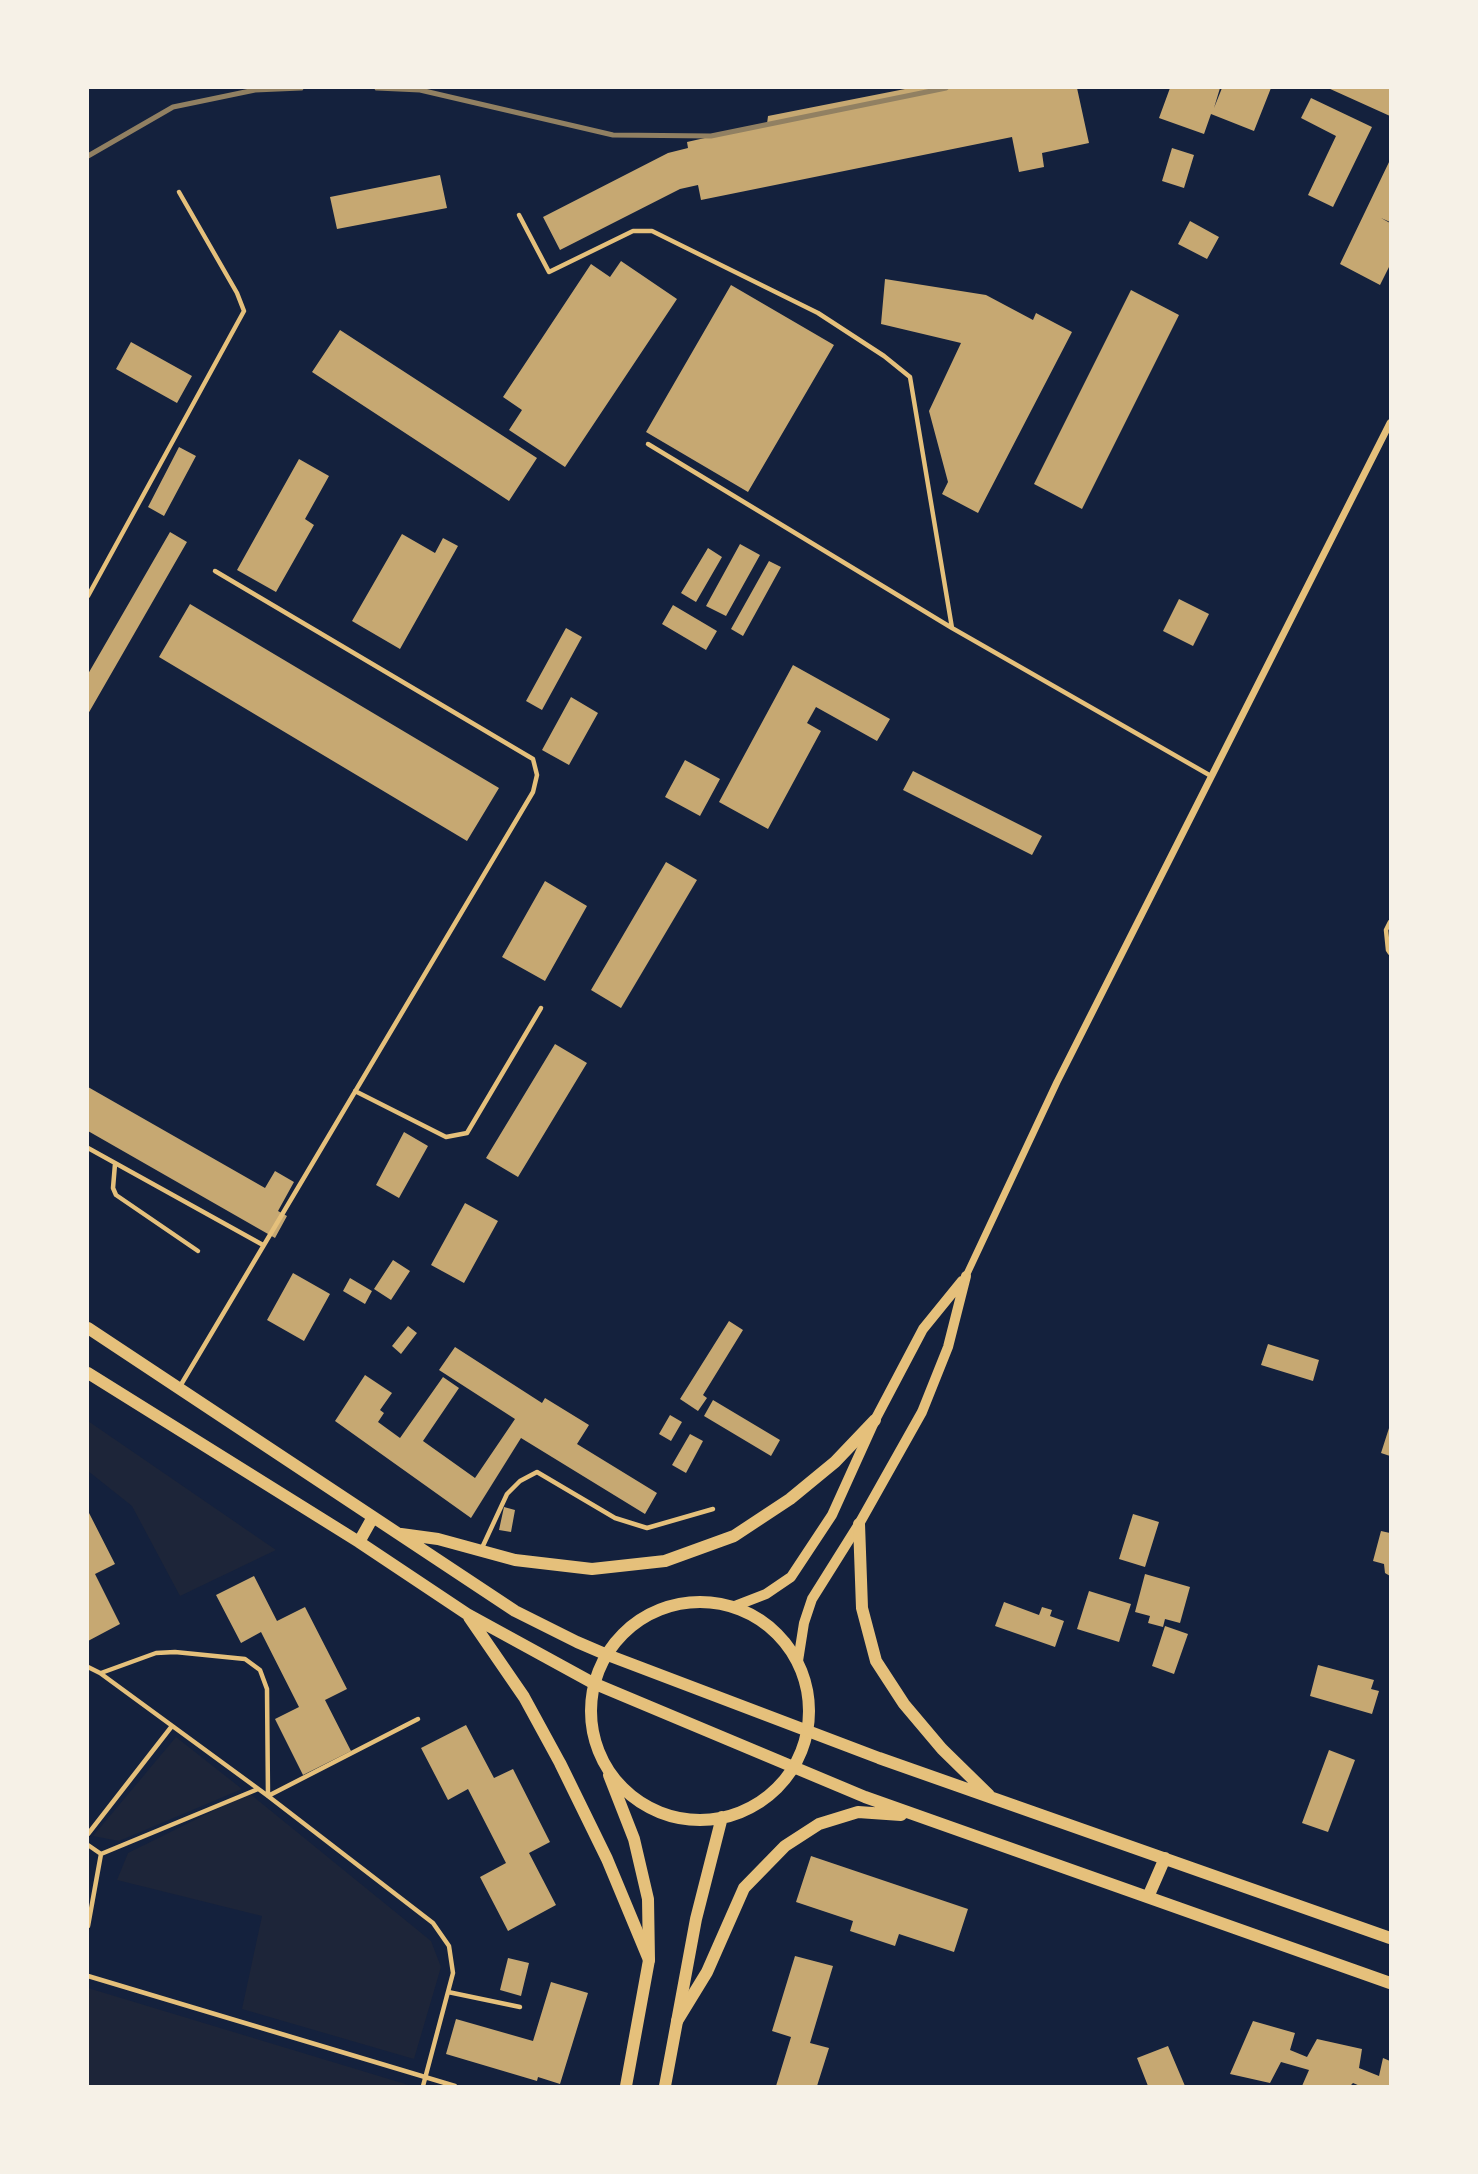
<!DOCTYPE html>
<html>
<head>
<meta charset="utf-8">
<style>
	body { margin:0 }
	#map { position:relative; width:1478px; height:2174px; overflow:hidden; background:#14213d; font-family:"Source Sans 3",sans-serif }
	canvas { display:block }
	.frame { position:absolute; inset:0; border:89px solid #f6f1e7; pointer-events:none }
</style>
</head>
<body>
<div id="map">
<canvas width="1478" height="2174"></canvas>
<div class="frame"></div>
</div>
<script>
const ctx = document.querySelector('canvas').getContext('2d');
ctx.lineJoin = 'round';
function paint(path, color) { ctx.fillStyle = color; ctx.fill(path, 'evenodd'); }
const toPath = rows => new Path2D(rows.map(r => 'M' + r).join(''));
function trace(path, color, width, dash) { ctx.strokeStyle = color; ctx.lineWidth = width; ctx.lineCap = dash ? 'butt' : 'round'; ctx.setLineDash(dash || []); ctx.stroke(path); }
const green = toPath([
	[88,1421,276,1550,180,1596,132,1506,88,1471],
	[176,1737,242,1789,119,1841,93,1836],
	[249,1793,431,1941,441,1967,414,2059,242,2009,262,1916,117,1880,128,1853],
	[88,1988,412,2086,88,2086]
]);
const building = toPath([
	[910,88,1077,88,1089,143,1042,153,1044,167,1019,172,1012,137,701,200,698,185,680,189,560,250,543,217,668,153,688,148,687,142,767,124,768,116],
	[1170,88,1220,88,1214,108,1222,88,1271,88,1254,131,1211,114,1204,134,1159,118],
	[1328,88,1390,88,1390,116],
	[1311,98,1372,127,1333,207,1308,195,1336,136,1301,118],
	[1172,148,1194,155,1184,188,1162,181],
	[1390,160,1390,222,1381,218,1390,223,1390,265,1380,285,1340,264],
	[440,175,447,208,337,229,330,197],
	[1190,221,1219,237,1207,259,1178,244],
	[621,261,677,299,565,467,509,430,522,410,503,397,591,264,610,277],
	[885,279,986,295,1033,320,1036,313,1072,332,978,513,942,494,948,482,929,411,961,343,881,324],
	[731,285,834,345,748,492,646,432],
	[1131,290,1179,315,1082,509,1034,484],
	[340,330,537,458,509,501,312,372],
	[131,342,192,376,177,403,116,369],
	[179,447,196,456,164,516,148,507],
	[299,459,329,476,305,519,314,525,276,592,237,570],
	[170,532,187,542,88,714,88,674],
	[402,534,435,553,443,538,458,546,400,649,352,621],
	[740,544,760,555,726,616,706,606],
	[708,548,722,557,696,602,681,593],
	[769,561,781,567,743,636,731,629],
	[1179,599,1209,614,1193,646,1163,631],
	[190,604,499,788,467,841,159,657],
	[673,605,717,631,706,650,662,624],
	[566,628,582,637,542,710,526,701],
	[793,665,890,719,877,741,816,707,807,723,821,731,768,829,719,802],
	[571,697,598,713,569,765,542,750],
	[685,760,720,779,700,816,665,797],
	[913,771,1042,836,1032,855,903,790],
	[666,862,697,880,621,1008,591,990],
	[545,881,587,906,545,981,502,957],
	[555,1044,587,1063,518,1177,486,1158],
	[88,1087,265,1188,275,1171,294,1182,278,1211,287,1216,275,1238,88,1131],
	[404,1132,428,1146,399,1198,376,1185],
	[465,1203,498,1221,464,1283,431,1265],
	[393,1260,410,1271,391,1300,374,1289],
	[293,1273,330,1294,304,1341,267,1320],
	[350,1278,372,1291,365,1304,343,1291],
	[729,1321,743,1330,703,1395,707,1398,698,1411,680,1399],
	[408,1326,417,1333,401,1354,392,1346],
	[1268,1344,1319,1360,1313,1381,1261,1365],
	[455,1347,542,1403,545,1398,589,1425,577,1444,657,1493,645,1514,521,1438,471,1518,335,1421,365,1375,392,1393,380,1410,384,1413,378,1422,400,1438,443,1377,459,1388,423,1441,475,1478,515,1419,439,1370],
	[713,1400,780,1440,771,1456,704,1416],
	[670,1415,682,1422,671,1441,659,1434],
	[1390,1425,1390,1456,1381,1453],
	[690,1434,703,1441,686,1473,672,1465],
	[504,1507,515,1510,511,1532,499,1530],
	[88,1511,115,1564,95,1574,120,1624,88,1641],
	[1133,1514,1159,1522,1145,1567,1119,1559],
	[1381,1531,1390,1533,1390,1576,1385,1573,1384,1564,1373,1561],
	[1145,1574,1190,1587,1180,1623,1165,1619,1163,1627,1148,1623,1150,1616,1135,1612],
	[254,1576,277,1621,305,1607,347,1689,325,1700,351,1751,303,1775,275,1719,299,1707,261,1632,241,1643,216,1595],
	[1089,1591,1131,1604,1119,1642,1077,1629],
	[1004,1602,1039,1615,1042,1607,1052,1610,1050,1616,1064,1621,1055,1647,995,1626],
	[1165,1626,1188,1634,1174,1674,1152,1666],
	[1318,1665,1374,1680,1371,1689,1379,1691,1372,1714,1310,1696],
	[466,1725,494,1778,513,1769,550,1842,529,1853,556,1905,508,1931,480,1877,506,1863,468,1789,448,1800,421,1748],
	[1329,1750,1355,1760,1328,1832,1302,1823],
	[811,1856,968,1909,954,1952,899,1934,895,1946,850,1931,853,1921,796,1902],
	[795,1956,833,1966,810,2043,829,2048,817,2086,776,2086,791,2037,772,2031],
	[508,1958,529,1963,521,1996,500,1990],
	[551,1982,588,1993,560,2084,538,2077,537,2081,446,2054,456,2019,533,2041],
	[1253,2021,1295,2033,1290,2050,1307,2057,1317,2039,1362,2049,1359,2068,1379,2076,1383,2058,1390,2061,1390,2086,1360,2086,1353,2083,1350,2086,1302,2086,1309,2070,1281,2062,1270,2083,1230,2074],
	[1168,2046,1185,2086,1148,2086,1137,2058]
]);
const service = toPath([
	[519,215,549,272,633,231,652,231,818,313,884,356,910,377,952,628],
	[648,444,952,628,1211,776],
	[88,596,244,311,237,293,179,192],
	[1390,922,1386,930,1388,950,1390,953],
	[355,1091,446,1137,467,1133,541,1008],
	[88,1148,263,1245],
	[115,1164,113,1188,116,1195,198,1251],
	[179,1388,533,792,537,775,533,759,215,571],
	[481,1550,507,1494,520,1481,537,1472,615,1518,647,1528,713,1509],
	[88,1667,100,1673,268,1796,433,1923,449,1946,453,1973,423,2086],
	[101,1673,156,1653,175,1652,245,1659,260,1670,267,1689,268,1796,418,1719],
	[88,1834,172,1726],
	[88,1845,101,1854],
	[88,1926,101,1854,258,1789],
	[88,1976,455,2086],
	[448,1992,520,2007]
]);
const minor = toPath([
	[966,1276,1057,1082,1390,423]
]);
const tertiary = toPath([
	[735,1606,766,1594,791,1577,832,1515,875,1420,923,1329,962,1281],
	[798,1661,804,1623,812,1599,859,1524,922,1412,948,1347,966,1276]
]);
const secondary = toPath([
	'591 1711a109 109 0 1 1 218 0a109 109 0 1 1-218 0Z',
	[609,1775,634,1839,648,1899,649,1960,626,2086],
	[665,2086,696,1919,722,1817]
]);
const primary = toPath([
	[88,1328,515,1611,577,1642,605,1654,879,1758,1390,1938],
	[88,1373,359,1542,467,1614,593,1683,865,1797,1390,1983],
	[859,1524,862,1608,876,1661,904,1704,942,1749,989,1795],
	[401,1534,438,1539,515,1560,592,1569,665,1561,734,1536,790,1499,835,1462,875,1420],
	[359,1542,373,1517],
	[469,1617,524,1697,560,1763,607,1859,649,1960],
	[1148,1897,1165,1858],
	[677,2021,707,1972,744,1888,785,1846,819,1824,858,1812,901,1815]
]);
const rail = toPath([
	[377,88,420,90,613,135,711,136,946,88],
	[88,156,173,107,255,90,301,88]
]);
paint(green, '#1d2539');
paint(building, '#c6a872');
trace(service, '#e5c07b', 4.5);
trace(minor, '#e5c07b', 7);
trace(tertiary, '#e5c07b', 10);
trace(secondary, '#e5c07b', 12);
trace(primary, '#e5c07b', 12);
trace(rail, '#918062', 5);
</script>
</body>
</html>
